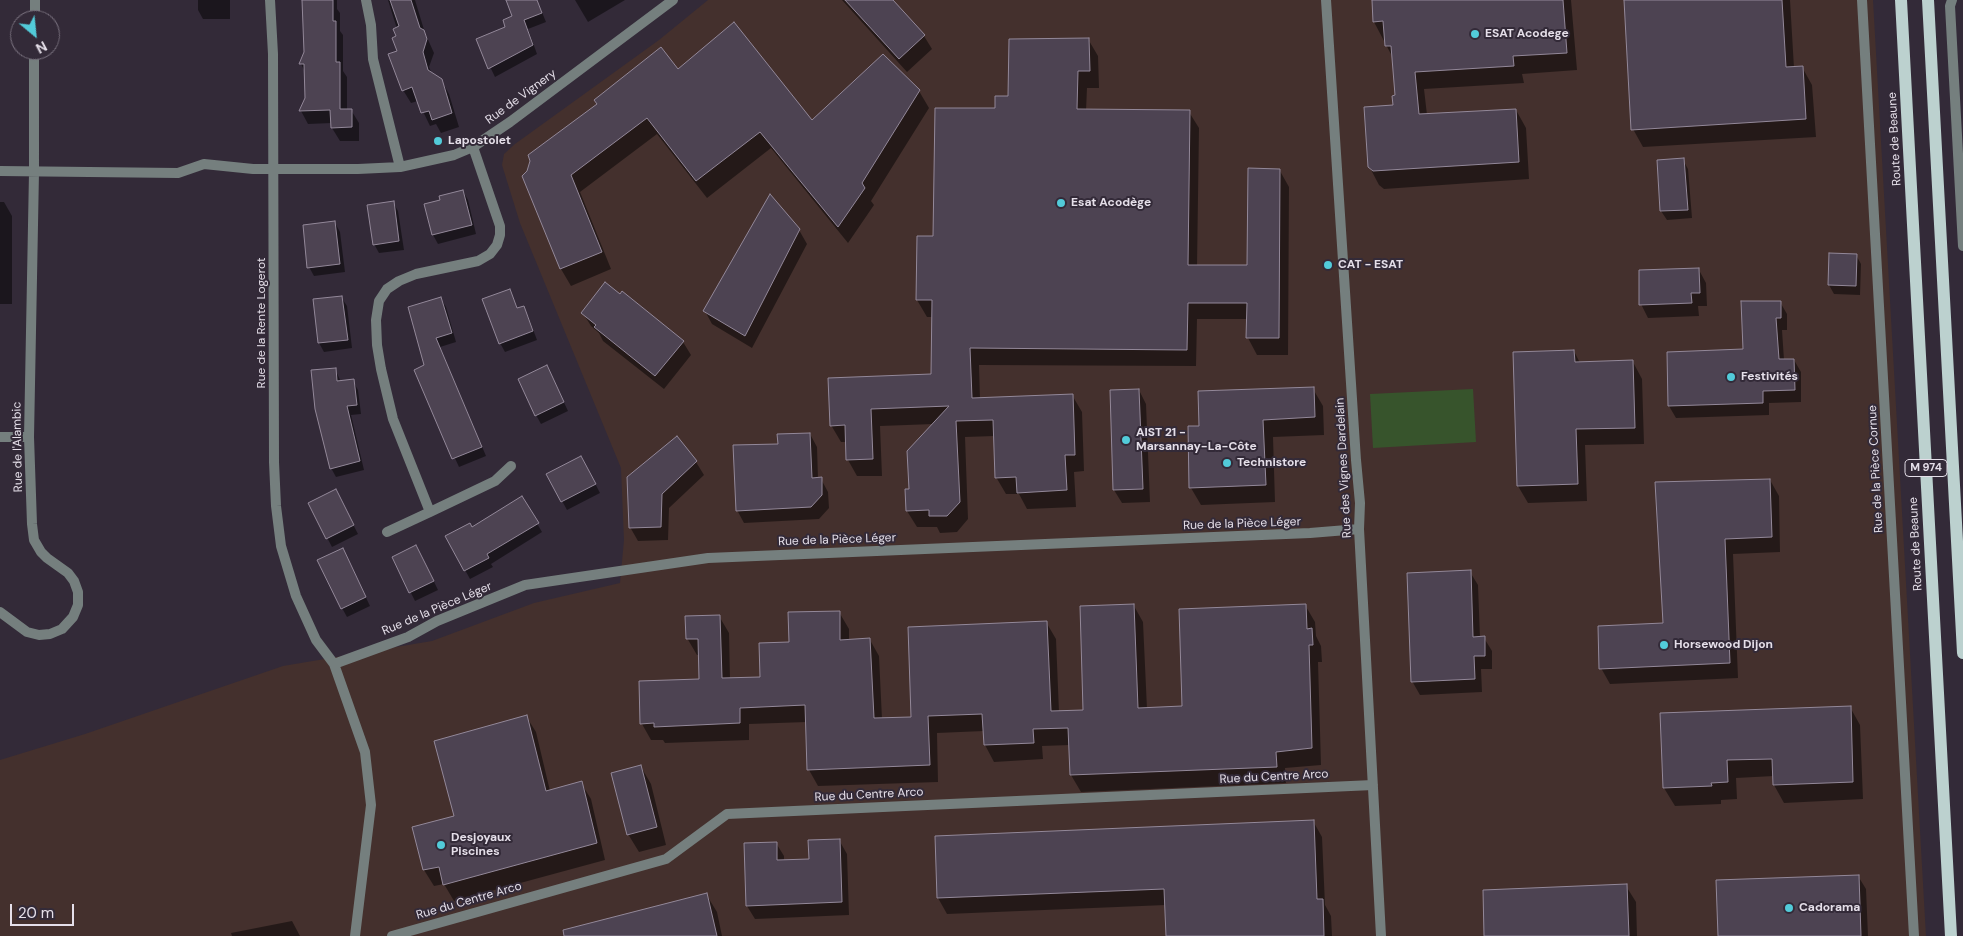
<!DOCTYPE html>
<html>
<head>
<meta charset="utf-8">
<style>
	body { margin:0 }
	#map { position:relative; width:1963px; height:936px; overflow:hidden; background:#332a38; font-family:"DM Sans",sans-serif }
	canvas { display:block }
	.north { position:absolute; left:10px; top:10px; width:50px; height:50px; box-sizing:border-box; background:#332a38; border:1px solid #7a727f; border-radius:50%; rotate:152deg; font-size:14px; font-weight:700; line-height:20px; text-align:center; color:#e5dfe9 }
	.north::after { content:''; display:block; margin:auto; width:18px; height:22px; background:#52cbd9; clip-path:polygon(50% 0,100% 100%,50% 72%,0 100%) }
	.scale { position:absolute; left:10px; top:904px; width:64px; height:22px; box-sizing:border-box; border:2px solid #e5dfe9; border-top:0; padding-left:6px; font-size:15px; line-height:18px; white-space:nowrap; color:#e5dfe9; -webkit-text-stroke:4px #332a38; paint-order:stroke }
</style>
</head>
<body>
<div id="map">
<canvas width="1963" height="936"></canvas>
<div class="north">N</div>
<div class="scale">20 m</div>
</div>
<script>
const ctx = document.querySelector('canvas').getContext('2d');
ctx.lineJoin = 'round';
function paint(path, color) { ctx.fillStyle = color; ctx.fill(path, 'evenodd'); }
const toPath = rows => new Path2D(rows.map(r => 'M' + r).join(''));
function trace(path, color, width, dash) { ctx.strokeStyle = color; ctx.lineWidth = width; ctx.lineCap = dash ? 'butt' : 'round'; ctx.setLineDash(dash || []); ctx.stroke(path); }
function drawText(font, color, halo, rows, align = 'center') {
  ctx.font = font + ' "DM Sans",sans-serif'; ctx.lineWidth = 4; ctx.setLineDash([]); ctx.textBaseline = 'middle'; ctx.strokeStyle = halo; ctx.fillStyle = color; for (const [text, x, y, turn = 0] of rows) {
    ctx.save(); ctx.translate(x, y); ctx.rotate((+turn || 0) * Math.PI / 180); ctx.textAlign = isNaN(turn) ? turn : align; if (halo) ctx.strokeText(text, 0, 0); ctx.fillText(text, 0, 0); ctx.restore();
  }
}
const industrial = toPath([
	[708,0,1873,0,1926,936,0,936,0,760,85,734,283,666,432,641,534,603,620,583,624,540,621,468,520,223,502,165,504,154,515,144,659,40]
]);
const green = toPath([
	[1473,389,1476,442,1373,448,1370,394]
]);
const shadow = toPath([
	[198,0,230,0,230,19,203,19,198,10],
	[303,0,337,0,337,9,340,13,340,31,343,35,343,71,347,77,347,110,351,110,359,123,359,141,340,141,332,128,332,123,308,124,301,111,306,98,305,72,301,64,306,52],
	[388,0,415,0,425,33,434,53,429,67,432,74,441,80,449,94,459,127,441,133,436,124,430,126,418,101,411,103,403,90,397,29],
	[507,0,537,0,546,22,528,29,537,54,495,77,477,40,507,27,514,16],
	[575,0,625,0,588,22],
	[842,0,892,0,924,36,932,49,907,72],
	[1373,0,1571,0,1577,70,1522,74,1524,83,1424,89,1427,115,1516,110,1526,128,1529,179,1384,189,1379,185,1369,166,1394,106,1396,97,1393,58,1374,22],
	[1625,0,1790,0,1794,68,1802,67,1812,85,1816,137,1643,147,1633,129],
	[1088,39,1098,56,1099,88,1087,88,1086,111,1189,112,1199,128,1197,267,1249,267,1280,171,1289,187,1288,355,1257,355,1248,338,1248,319,1197,319,1196,366,979,365,980,399,1072,395,1082,412,1084,471,1074,472,1076,507,1027,509,1019,494,1006,494,996,477,995,436,965,437,968,519,957,532,940,533,937,527,917,527,907,511,910,490,934,424,880,426,882,476,857,476,848,460,847,442,841,442,831,425,933,375,933,317,927,317,917,300,934,238,996,110,1009,97],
	[677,71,811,122,919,91,929,108,871,201,874,205,848,243,771,148,707,198,657,134,580,192,611,269,571,286,561,269,523,176],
	[1683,160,1688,169,1692,218,1667,220,1661,211,1658,161],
	[463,191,468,200,476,234,438,244,433,235,442,201],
	[0,202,4,202,12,216,12,304,0,304],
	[393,202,398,211,404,250,379,253,374,244],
	[335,223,340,232,345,272,314,276,309,267],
	[799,230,807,244,752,348,712,324,705,311],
	[1830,255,1856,255,1861,264,1860,295,1834,294,1829,285],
	[1699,270,1706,283,1707,306,1698,306,1699,316,1648,318,1641,304],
	[510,290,518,309,523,307,528,316,537,340,505,352,500,343],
	[341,297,347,306,352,348,324,352,319,343,314,300],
	[441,299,446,307,456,342,440,347,486,456,459,467,415,371,426,366],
	[1780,302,1787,314,1787,330,1782,330,1784,360,1794,360,1801,372,1801,402,1769,403,1769,415,1676,418,1669,406,1745,350],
	[583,313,683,342,691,355,664,389,603,341,599,333,591,326],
	[1574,351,1580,363,1633,362,1642,379,1644,444,1585,445,1587,501,1528,503,1518,486],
	[335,369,341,382,353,381,358,390,361,414,351,415,364,470,336,477,331,468],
	[551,375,568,411,541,424,536,415],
	[1313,389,1323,406,1324,435,1273,437,1275,502,1201,505,1191,488,1201,427],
	[1139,390,1146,404,1150,502,1122,503,1114,490],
	[810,434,817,447,818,479,821,479,828,492,829,508,819,519,744,523,737,510,779,445],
	[677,438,696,462,704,475,669,508,668,540,638,541,630,527],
	[586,466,600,493,567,510,548,475],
	[1770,480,1779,496,1780,552,1733,554,1738,678,1610,684,1601,668,1664,624,1656,483],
	[522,498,542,532,491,564,493,567,470,579,447,537,472,529],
	[340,499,358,534,332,547,309,503],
	[421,555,438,590,415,601,393,557],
	[347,558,370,606,347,617,342,608],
	[1470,572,1478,585,1480,638,1484,638,1492,651,1492,669,1481,669,1482,692,1420,695,1412,681],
	[1305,605,1315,622,1316,636,1321,646,1322,662,1318,662,1321,765,1285,768,1286,783,1081,792,1071,775,1070,745,1042,746,1043,759,994,762,985,745,984,731,937,733,938,782,818,786,809,770,807,722,749,724,749,740,665,743,663,740,651,740,642,724,700,680,699,655,697,655,687,638,719,616,729,633,730,679,761,678,790,643,839,612,849,629,849,641,870,640,879,656,882,719,912,718,1046,622,1056,639,1059,712,1084,711,1134,606,1143,622,1147,709,1184,707],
	[1850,707,1860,725,1863,799,1784,803,1774,785,1774,776,1736,778,1737,799,1721,800,1721,804,1675,806,1664,788,1662,715],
	[526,716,536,732,550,791,581,783,591,799,605,860,454,901,444,884,434,886,424,870,413,828,456,817],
	[641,767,651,784,666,845,639,852,628,834],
	[1313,821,1322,837,1325,905,1331,916,1332,936,1167,936,1166,905,947,914,938,898],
	[839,840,847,854,849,915,755,919,747,906,776,843,784,856,784,861,810,860],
	[1858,876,1866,889,1868,936,1719,936],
	[1626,886,1636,902,1637,936,1486,936],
	[706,894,717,912,722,936,588,936],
	[292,921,300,936,232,936,231,933]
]);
const building = toPath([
	[302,0,333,0,333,21,336,21,336,62,340,62,340,109,352,109,352,127,331,128,330,110,299,111,305,98,304,64,299,64,304,52,302,0],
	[390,0,411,0,420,28,424,30,427,39,423,52,428,70,442,79,452,113,432,120,429,111,421,113,412,87,402,91,388,54,397,51,392,38,396,36,393,29,399,26,390,0],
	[506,0,537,0,542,13,524,20,533,45,488,69,476,39,505,27,503,20,512,16,506,0],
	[845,0,893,0,925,35,899,59,845,0],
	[1372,0,1563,0,1567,53,1513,56,1514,66,1415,72,1419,114,1516,109,1519,162,1373,171,1368,167,1364,107,1393,105,1392,96,1395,95,1391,46,1385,46,1383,21,1373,22,1372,0],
	[1624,0,1782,0,1786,67,1803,66,1806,119,1631,130,1624,0],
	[734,22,812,120,883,54,920,90,862,183,865,188,838,227,760,132,696,181,647,118,571,175,602,252,560,269,522,176,527,171,530,161,528,155,597,104,594,100,661,47,678,69,734,22],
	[1089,38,1090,71,1078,71,1077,109,1190,110,1188,265,1247,265,1248,168,1280,169,1279,338,1246,338,1247,303,1188,303,1187,350,970,348,972,398,1073,394,1075,455,1065,455,1067,490,1017,493,1016,477,995,478,993,420,956,421,960,502,947,516,929,516,929,510,906,511,905,489,909,489,907,451,949,406,871,409,873,459,846,460,845,425,830,426,828,378,931,374,932,300,916,300,917,236,933,236,935,108,995,108,995,96,1008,96,1009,39,1089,38],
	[1684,158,1688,210,1660,211,1657,160,1684,158],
	[463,190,472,225,432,235,424,204,440,200,439,196,463,190],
	[770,194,800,229,745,336,703,311,770,194],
	[394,201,399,241,373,245,367,205,394,201],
	[335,221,340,264,307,268,303,225,335,221],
	[1829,253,1857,254,1856,286,1828,285,1829,253],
	[1699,268,1700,293,1691,293,1692,303,1639,305,1639,270,1699,268],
	[605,282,620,294,622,291,684,341,655,376,594,327,596,325,581,313,605,282],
	[510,289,517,308,524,306,533,331,499,344,482,299,510,289],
	[342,296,348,340,318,343,313,299,342,296],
	[441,297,452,333,436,338,482,447,452,459,414,370,424,365,408,307,441,297],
	[1741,301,1781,301,1781,318,1776,318,1779,359,1794,359,1795,390,1763,391,1763,403,1668,406,1667,352,1743,349,1741,301],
	[1574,350,1575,362,1633,360,1635,428,1576,429,1578,484,1517,486,1513,352,1574,350],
	[547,365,564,402,535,416,518,379,547,365],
	[336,368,337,381,354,379,357,405,347,406,360,461,330,469,315,409,311,370,336,368],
	[1314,387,1315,417,1263,420,1266,485,1189,488,1188,426,1199,426,1198,391,1314,387],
	[1139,389,1143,489,1113,490,1110,390,1139,389],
	[810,433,812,478,822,477,822,495,811,507,736,511,733,445,778,444,777,434,810,433],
	[677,436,697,461,662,494,661,527,629,528,627,477,677,436],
	[581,456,596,484,561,502,546,474,581,456],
	[1770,479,1772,537,1725,539,1730,663,1599,669,1598,626,1663,623,1655,482,1770,479],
	[336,489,354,525,326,539,308,503,336,489],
	[522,496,539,523,487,554,489,558,464,571,445,536,470,523,472,527,522,496],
	[416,545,434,581,409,593,392,557,416,545],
	[343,548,366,597,341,609,317,560,343,548],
	[1471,570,1473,637,1485,636,1485,656,1474,656,1475,679,1411,682,1407,573,1471,570],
	[1134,604,1138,708,1182,706,1179,609,1306,604,1307,629,1312,628,1313,645,1309,645,1312,748,1276,752,1277,767,1070,775,1068,728,1033,729,1034,743,984,745,982,714,928,716,930,765,807,770,805,705,740,708,740,723,654,727,654,723,640,724,639,681,699,679,698,639,686,639,685,616,720,615,722,678,760,677,759,643,789,642,788,612,840,611,840,640,870,638,874,718,911,717,908,627,1047,621,1051,711,1083,710,1080,606,1134,604],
	[1851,706,1853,782,1773,785,1772,759,1727,760,1728,782,1711,783,1712,786,1663,788,1660,713,1851,706],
	[527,715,546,791,582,781,597,843,443,885,439,867,423,870,412,827,454,816,434,741,527,715],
	[641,765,657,827,627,835,611,773,641,765],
	[1314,820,1317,899,1323,899,1324,936,1166,936,1164,889,937,898,935,836,1314,820],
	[840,839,842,902,746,906,744,843,777,842,777,860,809,859,808,840,840,839],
	[1859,875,1861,936,1718,936,1716,880,1859,875],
	[1627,884,1629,936,1484,936,1483,890,1627,884],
	[707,893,717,936,564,936,563,930,707,893]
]);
const minor = toPath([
	[270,0,273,54,274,462,276,506,281,546,296,596,316,640,334,664,365,752,371,805,355,936],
	[366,0,371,25,373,59,400,167],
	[1326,0,1356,460,1360,503,1359,529,1381,936],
	[1862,0,1914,936],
	[1952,0,1950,6,1963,246],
	[35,20,35,0],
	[473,147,500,226,500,235,497,245,490,254,478,261,416,274,399,281,387,289,379,301,376,320,377,345,381,369,393,419,430,512,495,481,511,466],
	[0,171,178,173,204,164,253,169,358,169,400,167,454,155,473,147,510,122,673,0],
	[0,437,29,437],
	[387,532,430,512],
	[0,612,27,632,39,635,50,634,62,629,73,617,78,605,78,592,74,581,68,573,47,558,41,552,34,540,32,524,29,437,34,172,34,50],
	[334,664,408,637,437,621,525,585,708,558,1310,533,1359,529],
	[392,936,666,859,727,814,1373,785]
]);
const primary = toPath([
	[1901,0,1951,936],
	[1928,0,1963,653]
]);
const markers = [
	[1475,34,5,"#52cbd9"],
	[438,141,5,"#52cbd9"],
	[1061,203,5,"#52cbd9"],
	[1328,265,5,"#52cbd9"],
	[1731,377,5,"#52cbd9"],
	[1126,440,5,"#52cbd9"],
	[1227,463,5,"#52cbd9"],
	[1664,645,5,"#52cbd9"],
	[441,845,5,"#52cbd9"],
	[1789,908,5,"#52cbd9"]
];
const shields = [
	[1926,468,42]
];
const shieldNames = [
	["M 974",1926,468]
];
const poiNames = [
	["ESAT Acodege",1485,34],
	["Lapostolet",448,141],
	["Esat Acodège",1071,203],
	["CAT - ESAT",1338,265],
	["Festivités",1741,377],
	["AIST 21 -",1136,433],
	["Marsannay-La-Côte",1136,447],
	["Technistore",1237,463],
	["Horsewood Dijon",1674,645],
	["Desjoyaux",451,838],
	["Piscines",451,852],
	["Cadorama",1799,908]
];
const streetNames = [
	["Rue de Vignery",521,97,-36],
	["Route de Beaune",1895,139,-93],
	["Rue de la Rente Logerot",262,323,-90],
	["Rue de l'Alambic",18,447,-91],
	["Rue des Vignes Dardelain",1344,468,-93],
	["Rue de la Pièce Cornue",1876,469,-93],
	["Rue de la Pièce Léger",1242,524,-2],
	["Rue de la Pièce Léger",837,540,-2],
	["Route de Beaune",1916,544,-93],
	["Rue de la Pièce Léger",437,609,-23],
	["Rue du Centre Arco",1274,777,-3],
	["Rue du Centre Arco",869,795,-3],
	["Rue du Centre Arco",469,901,-16]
];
paint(industrial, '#44302d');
paint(green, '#37542c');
paint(shadow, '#0007');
paint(building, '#4d4352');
trace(building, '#938899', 1);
trace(minor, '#757f7e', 10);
trace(primary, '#bcd1cf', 12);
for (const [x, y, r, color] of markers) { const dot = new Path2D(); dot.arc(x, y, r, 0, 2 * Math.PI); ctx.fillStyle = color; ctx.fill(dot); trace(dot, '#332a38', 2); }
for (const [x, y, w] of shields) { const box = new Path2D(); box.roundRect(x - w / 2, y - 8.5, w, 17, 4); ctx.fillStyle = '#332a38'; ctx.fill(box); trace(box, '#e5dfe9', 1); }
drawText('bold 11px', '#e5dfe9', null, shieldNames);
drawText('bold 12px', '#e5dfe9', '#332a38', poiNames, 'left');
drawText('12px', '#e5dfe9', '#332a38', streetNames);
</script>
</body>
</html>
